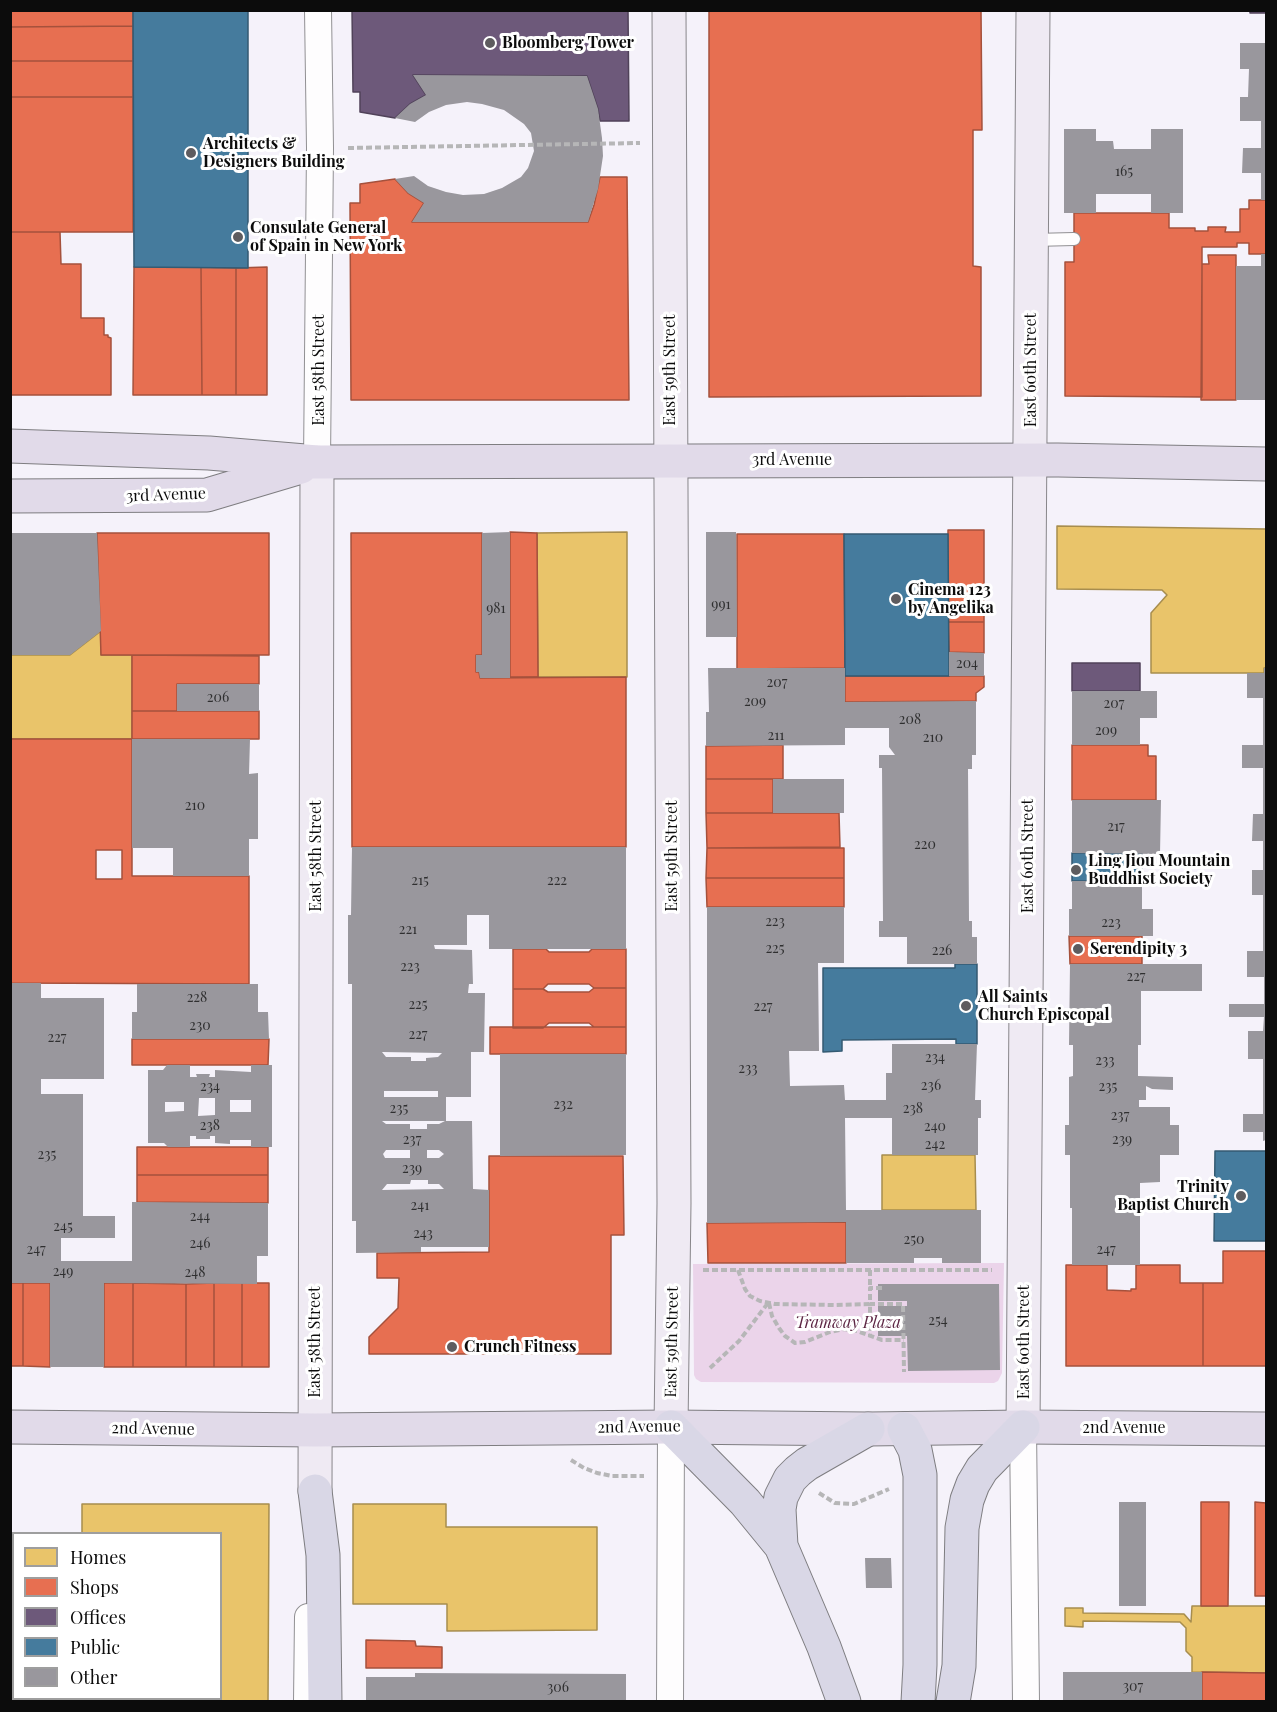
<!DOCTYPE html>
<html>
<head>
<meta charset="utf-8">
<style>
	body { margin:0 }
	#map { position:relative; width:1277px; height:1712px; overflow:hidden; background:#f5f2fa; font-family:"Playfair Display",serif }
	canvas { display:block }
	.frame { position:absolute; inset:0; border:12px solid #0c0c0c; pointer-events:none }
	.legend { position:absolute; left:12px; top:1532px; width:210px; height:168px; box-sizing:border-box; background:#fff; border:2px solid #9e9e9e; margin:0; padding:8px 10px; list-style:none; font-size:18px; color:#0c0c0c }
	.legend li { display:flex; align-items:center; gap:12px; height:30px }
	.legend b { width:30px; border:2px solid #9e9e9e }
</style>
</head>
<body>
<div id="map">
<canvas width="1277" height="1712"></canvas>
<div class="frame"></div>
<ul class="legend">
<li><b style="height:16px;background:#e9c46a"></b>Homes</li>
<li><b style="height:16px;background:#e76f51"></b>Shops</li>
<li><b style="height:16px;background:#6d597a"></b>Offices</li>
<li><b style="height:16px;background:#457b9d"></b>Public</li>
<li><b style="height:16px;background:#99979d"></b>Other</li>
</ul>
</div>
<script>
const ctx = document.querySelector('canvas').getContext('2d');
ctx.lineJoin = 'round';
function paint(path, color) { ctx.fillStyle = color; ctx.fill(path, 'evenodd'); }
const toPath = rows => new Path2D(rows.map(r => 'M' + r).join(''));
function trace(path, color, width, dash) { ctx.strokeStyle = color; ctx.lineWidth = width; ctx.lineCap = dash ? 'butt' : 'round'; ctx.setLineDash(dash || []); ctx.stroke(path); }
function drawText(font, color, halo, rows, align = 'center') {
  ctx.font = font + ' "Playfair Display",serif'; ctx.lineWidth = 6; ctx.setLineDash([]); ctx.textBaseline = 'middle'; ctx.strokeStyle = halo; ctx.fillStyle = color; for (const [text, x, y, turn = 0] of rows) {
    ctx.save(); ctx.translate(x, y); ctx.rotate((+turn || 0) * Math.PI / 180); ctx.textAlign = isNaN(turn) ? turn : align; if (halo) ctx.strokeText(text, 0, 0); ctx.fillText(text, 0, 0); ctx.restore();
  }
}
const green = toPath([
	[1004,1263,1002,1373,998,1381,994,1383,701,1382,696,1379,694,1375,693,1264]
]);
const homes = toPath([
	[1057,526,1266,529,1266,668,1264,668,1264,673,1151,673,1151,613,1167,595,1162,590,1057,589,1057,526],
	[627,532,627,677,538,677,537,533,627,532],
	[101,631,101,655,132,655,132,739,10,739,11,655,70,655,101,631],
	[882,1155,975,1155,976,1210,882,1210,882,1155],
	[82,1504,269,1504,268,1702,94,1702,94,1698,220,1698,220,1534,82,1534,82,1504],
	[353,1504,446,1504,446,1527,597,1527,597,1630,447,1631,447,1604,353,1604,353,1504],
	[1192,1606,1266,1606,1266,1673,1192,1672,1192,1657,1186,1651,1186,1628,1180,1622,1083,1621,1083,1627,1065,1626,1065,1608,1083,1608,1083,1613,1184,1614,1191,1622,1192,1606]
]);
const shops = toPath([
	[10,10,133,10,133,26,10,27,10,10],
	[709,10,981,10,982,130,973,130,973,266,981,267,981,396,709,397,709,10],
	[133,26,133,61,10,61,10,27,133,26],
	[10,61,133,61,133,97,10,97,10,61],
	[10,97,133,97,133,232,10,232,10,97],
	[600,177,627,177,629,400,351,400,350,203,360,203,360,184,395,179,408,193,424,203,412,222,588,222,594,205,600,177],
	[1249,200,1266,200,1266,254,1249,254,1249,243,1237,243,1237,247,1202,247,1202,397,1065,396,1065,262,1074,262,1074,213,1169,213,1169,228,1195,228,1195,231,1208,231,1208,227,1226,227,1225,232,1240,232,1240,209,1249,209,1249,200],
	[10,232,60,232,61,264,81,264,81,318,104,318,104,335,108,335,108,337,111,338,111,395,10,395,10,232],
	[1208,255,1236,255,1236,400,1201,400,1202,264,1209,264,1208,255],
	[134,267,201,267,202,395,133,395,134,267],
	[201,267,236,268,236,395,202,395,201,267],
	[267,267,267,395,236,395,236,268,267,267],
	[948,530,984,530,984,622,948,622,948,530],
	[510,532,537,533,538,677,510,677,510,532],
	[97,533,269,533,269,655,101,655,97,533],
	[351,533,482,533,482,655,476,655,476,672,479,672,480,678,626,677,626,847,352,847,351,533],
	[737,534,844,534,845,668,737,669,737,534],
	[948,622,984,622,984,653,949,652,948,622],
	[132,655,259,656,259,684,177,684,177,711,132,711,132,655],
	[845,676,984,676,984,687,976,693,976,701,845,702,845,676],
	[132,711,259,711,259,739,132,739,132,711],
	[10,739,132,739,132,876,249,876,249,984,10,983,10,739],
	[96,850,122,850,122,879,96,879,96,850],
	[783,745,783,779,706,779,706,746,783,745],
	[1072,745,1148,745,1148,756,1156,756,1156,800,1072,800,1072,745],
	[706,779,773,779,773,813,706,813,706,779],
	[706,813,839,813,840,847,707,848,706,813],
	[707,848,844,848,844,878,706,878,707,848],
	[706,878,844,878,844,907,707,907,706,878],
	[1069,936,1142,936,1142,964,1070,964,1069,936],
	[513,949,546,949,549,952,589,952,592,949,626,949,626,988,594,988,589,984,548,984,543,989,513,989,513,949],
	[594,988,626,988,626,1027,594,1027,589,1023,549,1023,543,1028,513,1028,513,989,543,989,548,992,589,992,594,988],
	[490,1027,626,1027,626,1054,490,1054,490,1027],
	[132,1039,269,1039,268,1065,132,1065,132,1039],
	[137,1147,268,1147,268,1175,137,1175,137,1147],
	[489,1156,623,1156,624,1235,611,1235,611,1354,369,1354,369,1337,398,1308,399,1278,377,1278,377,1253,489,1252,489,1156],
	[137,1175,268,1175,268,1203,137,1202,137,1175],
	[846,1222,846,1263,708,1263,707,1223,846,1222],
	[1223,1251,1266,1251,1266,1366,1203,1366,1203,1283,1223,1283,1223,1251],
	[1066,1265,1107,1265,1107,1290,1131,1291,1131,1289,1136,1289,1136,1265,1180,1265,1180,1283,1203,1283,1203,1366,1066,1366,1066,1265],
	[10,1283,23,1283,23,1366,10,1366,10,1283],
	[23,1283,50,1283,50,1367,23,1366,23,1283],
	[104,1283,133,1283,133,1367,104,1367,104,1283],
	[133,1283,186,1284,186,1367,133,1367,133,1283],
	[214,1283,214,1367,186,1367,186,1284,214,1283],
	[214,1283,242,1283,242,1367,214,1367,214,1283],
	[242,1283,269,1283,269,1367,242,1367,242,1283],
	[1201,1502,1229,1502,1228,1606,1201,1606,1201,1502],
	[1255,1502,1266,1503,1266,1596,1255,1596,1255,1502],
	[366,1640,415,1641,416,1646,442,1647,442,1668,366,1668,366,1640],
	[1202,1672,1266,1673,1266,1702,1202,1702,1202,1672]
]);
const offices = toPath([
	[352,10,628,10,629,121,600,121,598,109,587,76,413,75,426,95,410,104,395,118,360,112,360,92,353,92,352,10],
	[1250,10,1266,10,1266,13,1250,13,1250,10],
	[1072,663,1140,663,1140,691,1072,691,1072,663]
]);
const public = toPath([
	[133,10,248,10,248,268,134,267,133,10],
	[844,534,948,534,949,676,845,676,844,534],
	[1072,853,1142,853,1142,881,1072,881,1072,853],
	[955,964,977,964,977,1044,956,1044,956,1039,842,1040,842,1051,823,1052,823,968,955,968,955,964],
	[1215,1151,1266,1151,1266,1241,1214,1241,1215,1151]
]);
const building = toPath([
	[1240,43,1266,43,1266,200,1261,200,1261,173,1242,173,1243,148,1261,148,1261,121,1240,121,1240,97,1248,97,1249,69,1240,69],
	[413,75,587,76,598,109,602,138,603,156,598,189,588,222,412,222,424,203,408,193,395,179,414,176,428,186,446,192,463,195,484,194,502,188,521,177,528,168,534,151,531,133,524,124,504,110,482,104,467,102,446,105,429,112,415,122,395,118,410,104,426,95],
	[1064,129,1096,129,1096,141,1113,141,1114,149,1151,149,1151,129,1183,129,1183,213,1151,213,1151,194,1096,194,1096,213,1064,213],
	[1261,254,1266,254,1266,400,1236,400,1236,266,1261,266],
	[510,532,510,678,480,678,479,672,476,672,476,655,482,655,482,533],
	[706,532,736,532,737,637,706,637],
	[10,533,97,533,101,631,70,655,10,655],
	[949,652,984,653,984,676,949,676],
	[708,668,845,668,845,702,976,701,976,755,972,755,972,769,968,769,969,921,972,921,972,937,977,937,977,964,907,964,907,937,879,937,879,921,883,921,882,768,879,768,879,755,895,755,889,747,889,728,845,728,845,745,706,746,706,712,709,712],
	[1264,668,1266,668,1266,1140,1263,1141,1263,1132,1243,1132,1243,1114,1263,1114,1263,1059,1248,1059,1248,1031,1263,1031,1264,1017,1229,1017,1229,1004,1264,1004,1264,977,1247,977,1247,951,1263,951,1263,895,1252,895,1252,870,1263,870,1263,841,1252,841,1253,814,1263,814,1263,768,1242,768,1242,745,1263,745,1263,698,1247,698,1247,673,1264,673],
	[177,684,259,684,259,711,177,711],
	[1072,691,1157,691,1157,718,1140,718,1140,745,1072,745],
	[132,739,250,739,249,774,258,773,258,839,249,839,249,876,173,876,173,848,132,848],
	[773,779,844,779,844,813,773,813],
	[1072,800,1161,800,1160,854,1072,853],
	[352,847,626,847,626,949,489,949,489,915,467,915,467,945,434,945,435,949,472,950,473,984,469,984,468,993,485,993,484,1052,471,1052,471,1097,446,1097,446,1121,382,1121,386,1124,410,1124,410,1129,427,1129,427,1124,439,1124,445,1121,472,1121,473,1189,489,1190,489,1247,421,1247,421,1252,356,1253,356,1221,352,1221,352,984,348,984,348,915,351,915],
	[382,1052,442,1053,438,1057,426,1058,426,1061,411,1061,411,1057,386,1057],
	[384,1091,438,1091,438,1097,384,1097],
	[386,1150,410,1150,410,1158,385,1158,383,1154],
	[427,1150,439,1150,444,1154,439,1158,427,1158],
	[411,1180,428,1180,428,1184,439,1184,444,1189,382,1190,387,1184,410,1184],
	[1072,881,1142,881,1142,909,1153,909,1153,936,1069,936,1069,909,1072,909],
	[707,907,844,907,844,963,818,963,819,1051,789,1051,790,1086,844,1085,845,1100,886,1100,886,1073,892,1073,892,1044,977,1044,975,1100,981,1100,981,1118,978,1118,978,1155,892,1155,892,1118,845,1118,846,1210,981,1210,981,1263,942,1263,942,1258,914,1258,914,1263,846,1263,846,1222,707,1223],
	[1070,964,1202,964,1202,991,1141,991,1141,1045,1138,1045,1138,1076,1173,1077,1173,1090,1152,1089,1146,1086,1146,1100,1139,1100,1139,1107,1170,1107,1170,1125,1179,1125,1179,1155,1160,1155,1160,1182,1140,1183,1140,1265,1072,1265,1072,1208,1070,1208,1070,1155,1065,1155,1065,1125,1069,1125,1069,1077,1073,1076,1073,1045,1069,1045],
	[10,983,41,983,41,998,104,998,104,1079,41,1079,41,1094,83,1094,83,1216,115,1216,115,1238,61,1238,61,1261,132,1261,132,1202,268,1203,268,1256,257,1256,257,1284,104,1283,104,1367,50,1367,50,1283,10,1283],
	[137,984,258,984,258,1012,268,1012,269,1039,132,1039,132,1012,137,1012],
	[500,1054,626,1054,626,1155,500,1156],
	[167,1065,190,1065,190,1077,197,1077,196,1074,210,1074,209,1077,215,1077,215,1070,251,1072,251,1065,272,1065,272,1147,251,1147,251,1140,230,1140,230,1144,215,1143,215,1136,210,1136,210,1139,196,1139,196,1136,190,1136,190,1147,168,1147,164,1143,148,1143,148,1070,163,1070],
	[199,1098,215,1098,215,1115,198,1116],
	[230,1100,251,1100,251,1112,230,1112],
	[165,1102,184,1102,184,1111,165,1112],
	[878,1284,999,1284,1000,1370,908,1371,907,1336,878,1336,878,1306,907,1306,907,1301,878,1301],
	[1119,1502,1146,1502,1146,1606,1119,1606],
	[865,1558,891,1558,892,1588,866,1588],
	[1063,1672,1202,1672,1202,1702,1063,1702],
	[415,1673,626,1674,626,1702,366,1702,366,1677,415,1677]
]);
const path = toPath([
	[348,148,640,143],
	[703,1270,992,1270],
	[738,1270,745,1289,750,1296,760,1301,775,1304,834,1305,870,1304,870,1336],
	[870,1270,870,1288],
	[882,1288,870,1288,870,1304,903,1304,904,1372],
	[769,1303,772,1316,779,1328,785,1336,795,1343,805,1342,830,1332,844,1329,857,1331,882,1340,904,1340],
	[893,1321,904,1321],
	[710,1368,739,1341,768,1303],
	[571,1460,584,1468,597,1473,612,1476,644,1476],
	[819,1493,835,1503,854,1504,889,1489]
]);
const lane = toPath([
	[1033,240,1074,239],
	[10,1699,94,1699]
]);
const street = toPath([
	[317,462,320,148,318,10],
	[1023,1427,1026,1702],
	[307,1702,308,1617],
	[670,1702,671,1427]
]);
const secondary = toPath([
	[669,10,674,1203,671,1427],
	[1023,1427,1033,10],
	[315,1491,317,462]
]);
const primary = toPath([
	[10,446,209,453,317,462,1058,460,1266,464],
	[10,496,207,495,301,467],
	[10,1427,315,1430,671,1427,868,1429,1023,1427,1266,1429]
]);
const highway = toPath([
	[671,1427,745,1502,781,1546,824,1647,844,1702],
	[904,1429,915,1450,920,1475,920,1665,918,1702],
	[315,1491,323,1555,325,1702],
	[781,1546,779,1509,781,1497,790,1479,798,1471,807,1464,868,1429],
	[953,1702,959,1666,962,1528,967,1500,973,1484,982,1469,1023,1427]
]);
const markers = [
	[490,43,6,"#5e5c5f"],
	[191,153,6,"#5e5c5f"],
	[238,237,6,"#5e5c5f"],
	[896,599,6,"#5e5c5f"],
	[1076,870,6,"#5e5c5f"],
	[1078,949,6,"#5e5c5f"],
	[966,1006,6,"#5e5c5f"],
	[1241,1196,6,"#5e5c5f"],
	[452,1347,6,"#5e5c5f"]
];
const numberNames = [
	["165",1124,172],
	["991",721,605],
	["981",496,609],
	["204",967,664],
	["207",777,683],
	["206",218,698],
	["209",755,702],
	["207",1114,704],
	["208",910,720],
	["209",1106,731],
	["211",776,736],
	["210",933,738],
	["210",195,806],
	["217",1116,827],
	["220",925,845],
	["215",420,881],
	["222",557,881],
	["223",775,922],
	["223",1111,923],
	["221",408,930],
	["225",775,949],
	["226",942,951],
	["223",410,967],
	["227",1136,977],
	["228",197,998],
	["225",418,1005],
	["227",763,1007],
	["230",200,1026],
	["227",418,1035],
	["227",57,1038],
	["234",935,1058],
	["233",1105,1061],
	["233",748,1069],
	["236",931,1086],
	["234",210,1087],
	["235",1108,1087],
	["232",563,1105],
	["235",399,1109],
	["238",913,1109],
	["237",1120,1116],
	["238",210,1126],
	["240",935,1127],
	["237",412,1140],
	["239",1122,1140],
	["242",935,1145],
	["235",47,1155],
	["239",412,1169],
	["241",420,1206],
	["244",200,1217],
	["245",63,1227],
	["243",423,1234],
	["250",914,1240],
	["246",200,1244],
	["247",36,1250],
	["247",1106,1250],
	["249",63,1272],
	["248",195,1273],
	["254",938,1321],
	["307",1133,1687],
	["306",558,1688]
];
const poiNames = [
	["Bloomberg Tower",502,43],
	["Architects &",203,144],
	["Designers Building",203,162],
	["Consulate General",250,228],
	["of Spain in New York",250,246],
	["Cinema 123",908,590],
	["by Angelika",908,608],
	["Ling Jiou Mountain",1088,861],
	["Buddhist Society",1088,879],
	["Serendipity 3",1090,949],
	["All Saints",978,997],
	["Church Episcopal",978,1015],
	["Trinity",1229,1187,"right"],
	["Baptist Church",1229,1205,"right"],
	["Crunch Fitness",464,1347]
];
const streetNames = [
	["East 58th Street",319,370,-90],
	["East 59th Street",670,370,-90],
	["East 60th Street",1031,370,-90],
	["3rd Avenue",792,460],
	["3rd Avenue",166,495,-2],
	["East 58th Street",316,856,-90],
	["East 59th Street",672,856,-90],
	["East 60th Street",1028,856,-90],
	["East 58th Street",315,1342,-90],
	["East 59th Street",672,1342,-89],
	["East 60th Street",1024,1342,-90],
	["2nd Avenue",639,1427,-1],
	["2nd Avenue",1124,1428],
	["2nd Avenue",153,1429,1]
];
const parkNames = [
	["Tramway Plaza",848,1323]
];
paint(green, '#ebd4ea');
paint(homes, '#e9c46a');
trace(homes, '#a78d4e', 1.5);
paint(shops, '#e76f51');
trace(shops, '#a5513c', 1.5);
paint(offices, '#6d597a');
trace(offices, '#504259', 1.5);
paint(public, '#457b9d');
trace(public, '#345a72', 1.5);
paint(building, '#99979d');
trace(lane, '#919093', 14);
trace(street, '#919093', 28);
trace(secondary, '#88868a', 35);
trace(primary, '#7e7d80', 35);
trace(highway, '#7e7d80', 35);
trace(path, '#b6b6b7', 4, [6, 3]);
trace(lane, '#fefdfe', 12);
trace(street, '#fefdfe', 26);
trace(secondary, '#efeaf3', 33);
trace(primary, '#e1dae9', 33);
trace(highway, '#d9d7e6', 33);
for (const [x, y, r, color] of markers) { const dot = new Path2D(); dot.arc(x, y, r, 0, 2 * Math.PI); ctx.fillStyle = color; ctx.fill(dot); trace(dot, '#fff', 2); }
drawText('14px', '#2f2f30', null, numberNames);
drawText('bold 16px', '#0c0c0c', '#fff', poiNames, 'left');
drawText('16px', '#0c0c0c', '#fff', streetNames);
drawText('italic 16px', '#5c2543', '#fff', parkNames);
</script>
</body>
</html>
